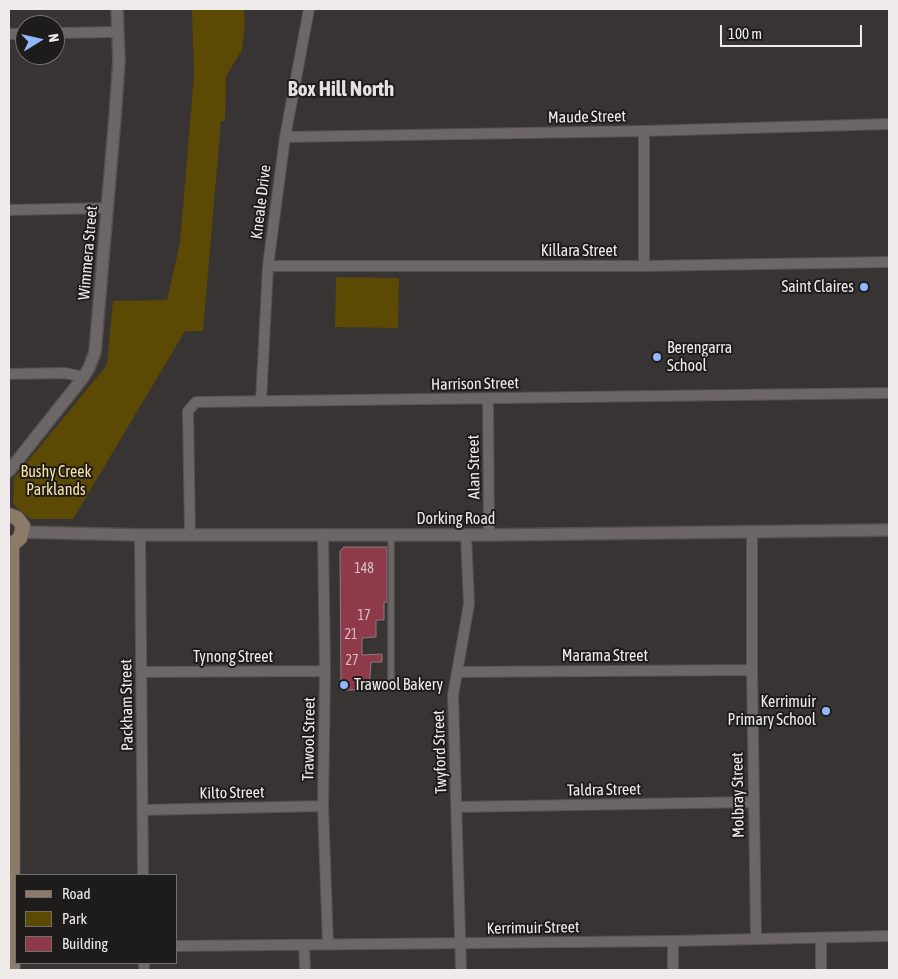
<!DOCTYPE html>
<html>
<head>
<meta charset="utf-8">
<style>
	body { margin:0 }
	#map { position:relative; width:898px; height:979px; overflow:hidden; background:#383433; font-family:"Asap Condensed",sans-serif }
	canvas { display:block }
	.frame { position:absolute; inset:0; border:10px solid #eeebea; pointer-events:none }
	.legend { position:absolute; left:15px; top:874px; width:162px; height:90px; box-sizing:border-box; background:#1e1c1b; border:1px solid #716f6e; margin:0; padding:6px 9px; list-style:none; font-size:15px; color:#eeebea }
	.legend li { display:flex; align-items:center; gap:10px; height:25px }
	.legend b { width:25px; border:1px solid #716f6e }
	.north { position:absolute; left:15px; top:15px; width:50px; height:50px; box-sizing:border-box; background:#1e1c1b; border:1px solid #716f6e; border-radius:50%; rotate:81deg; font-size:14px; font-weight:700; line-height:20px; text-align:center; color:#eeebea }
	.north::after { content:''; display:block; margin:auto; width:18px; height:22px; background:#92b7fd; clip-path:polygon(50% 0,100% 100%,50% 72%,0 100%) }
	.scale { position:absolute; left:720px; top:25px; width:142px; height:22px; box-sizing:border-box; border:2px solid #eeebea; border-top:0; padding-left:6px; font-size:15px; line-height:18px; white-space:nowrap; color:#eeebea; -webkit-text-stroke:4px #1e1c1b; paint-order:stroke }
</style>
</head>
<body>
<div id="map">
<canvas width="898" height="979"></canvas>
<div class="frame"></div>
<ul class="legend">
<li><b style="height:6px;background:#8e7a69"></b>Road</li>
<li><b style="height:14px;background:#5c4904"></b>Park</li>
<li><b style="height:14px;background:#8e3a4b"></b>Building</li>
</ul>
<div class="north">N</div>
<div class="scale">100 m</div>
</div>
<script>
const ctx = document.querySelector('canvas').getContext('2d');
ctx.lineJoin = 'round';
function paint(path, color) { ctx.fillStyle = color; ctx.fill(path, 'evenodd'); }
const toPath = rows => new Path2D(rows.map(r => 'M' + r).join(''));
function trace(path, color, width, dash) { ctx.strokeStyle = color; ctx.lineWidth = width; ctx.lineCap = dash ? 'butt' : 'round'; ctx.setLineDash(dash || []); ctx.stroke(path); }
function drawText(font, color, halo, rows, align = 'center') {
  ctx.font = font + ' "Asap Condensed",sans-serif'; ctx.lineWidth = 4; ctx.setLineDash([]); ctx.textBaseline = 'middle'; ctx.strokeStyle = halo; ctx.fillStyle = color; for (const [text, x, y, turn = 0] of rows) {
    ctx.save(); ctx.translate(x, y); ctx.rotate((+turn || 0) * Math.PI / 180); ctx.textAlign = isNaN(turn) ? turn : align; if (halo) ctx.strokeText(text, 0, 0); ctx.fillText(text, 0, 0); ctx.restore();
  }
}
const green = toPath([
	[192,9,244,9,245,26,242,50,226,76,225,121,221,121,203,331,185,331,73,519,31,519,13,504,14,478,107,365,113,301,167,300,180,243,194,75],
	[336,277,399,278,398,328,335,327]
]);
const building = toPath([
	[344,547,387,547,387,602,384,602,384,620,376,620,376,637,362,638,362,655,382,654,382,662,371,662,369,690,341,690,340,551,344,547]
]);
const service = toPath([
	[391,536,391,679]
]);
const minor = toPath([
	[55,33,117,32],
	[9,34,25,34],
	[644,131,644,266],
	[285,137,644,131,889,124],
	[9,210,108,208],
	[268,266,644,266,889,262],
	[9,374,65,373,79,376,82,379],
	[488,399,489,535],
	[261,401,268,266,285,137,309,9],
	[752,532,752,670,756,938],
	[323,534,325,671,323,806,328,944],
	[140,535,143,875],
	[190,535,188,411,196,402,889,393],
	[141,672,325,671],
	[458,672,752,670],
	[457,807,753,802],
	[143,810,323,806],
	[821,938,821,970],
	[673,941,673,970],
	[304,945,305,970],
	[176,946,673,941,889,936],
	[144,963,144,970],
	[461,970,453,695,469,604,466,535]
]);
const tertiary = toPath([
	[9,471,82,379,89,368,95,352,115,117,119,61,117,9],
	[22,532,140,535,489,535,889,530]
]);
const secondary = toPath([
	[9,515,17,518,23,526,20,538,14,543,9,544],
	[12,543,13,970]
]);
const markers = [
	[864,287,5,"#92b7fd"],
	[657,357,5,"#92b7fd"],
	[344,685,5,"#92b7fd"],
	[826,711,5,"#92b7fd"]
];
const numberNames = [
	["148",364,569],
	["17",364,616],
	["21",351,635],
	["27",352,661]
];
const streetNames = [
	["Maude Street",587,117,-1],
	["Kneale Drive",261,202,-83],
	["Killara Street",579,251],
	["Wimmera Street",88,253,-85],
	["Harrison Street",475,384,-1],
	["Alan Street",474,467,-91],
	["Dorking Road",456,519],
	["Marama Street",605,656],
	["Tynong Street",233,657],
	["Packham Street",127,705,-91],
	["Trawool Street",309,739,-89],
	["Twyford Street",440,752,-92],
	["Taldra Street",604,790,-1],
	["Kilto Street",232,793,-1],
	["Molbray Street",738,795,-91],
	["Kerrimuir Street",533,928,-1]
];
const poiNames = [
	["Saint Claires",854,287],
	["Berengarra",667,348,"left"],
	["School",667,366,"left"],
	["Trawool Bakery",354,685,"left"],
	["Kerrimuir",816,702],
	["Primary School",816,720]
];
const parkNames = [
	["Bushy Creek",56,472],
	["Parklands",56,490]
];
const districtNames = [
	["Box Hill North",341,89]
];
paint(green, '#5c4904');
paint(building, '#8e3a4b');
trace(building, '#857f80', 1);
trace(service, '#555150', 8);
trace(minor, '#555150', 12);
trace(tertiary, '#555150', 14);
trace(secondary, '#555150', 16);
trace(service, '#6c6766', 5);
trace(minor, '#6c6766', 10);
trace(tertiary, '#6c6766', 11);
trace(secondary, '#8e7a69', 14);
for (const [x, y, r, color] of markers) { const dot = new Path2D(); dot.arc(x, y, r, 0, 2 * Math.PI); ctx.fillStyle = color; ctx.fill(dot); trace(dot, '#1e1c1b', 2); }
drawText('14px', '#d6bfc2', null, numberNames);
drawText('16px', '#eeebea', '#1e1c1b', streetNames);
drawText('16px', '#eeebea', '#1e1c1b', poiNames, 'right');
drawText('16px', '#f9e1a0', '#1e1c1b', parkNames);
drawText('bold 21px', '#e6e0df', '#1e1c1b', districtNames);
</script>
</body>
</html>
